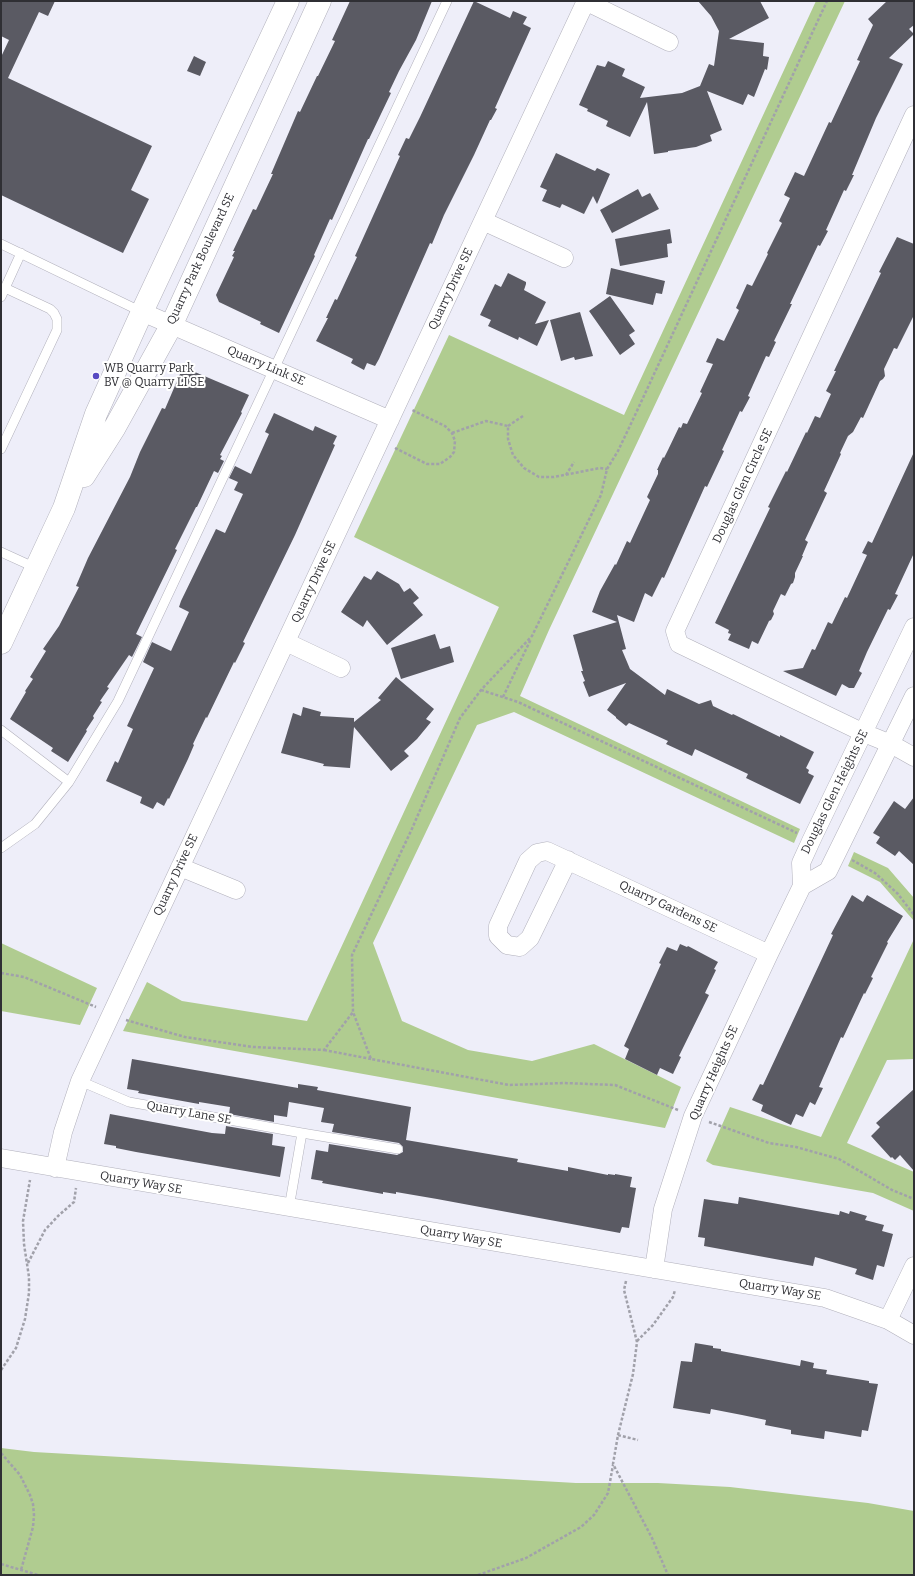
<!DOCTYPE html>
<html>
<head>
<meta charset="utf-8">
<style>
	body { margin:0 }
	#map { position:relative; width:915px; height:1576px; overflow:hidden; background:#eeeef9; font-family:Bitter,serif }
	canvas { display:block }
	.frame { position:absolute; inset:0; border:2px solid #2f2f34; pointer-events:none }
</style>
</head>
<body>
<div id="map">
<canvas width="915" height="1576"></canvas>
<div class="frame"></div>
</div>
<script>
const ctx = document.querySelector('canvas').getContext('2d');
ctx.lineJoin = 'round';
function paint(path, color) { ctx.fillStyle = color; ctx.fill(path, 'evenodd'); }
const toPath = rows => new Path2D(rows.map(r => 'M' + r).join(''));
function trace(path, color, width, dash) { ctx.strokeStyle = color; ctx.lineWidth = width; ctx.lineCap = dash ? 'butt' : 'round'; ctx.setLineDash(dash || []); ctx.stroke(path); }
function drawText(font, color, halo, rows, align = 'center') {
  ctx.font = font + ' Bitter,serif'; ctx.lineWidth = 4; ctx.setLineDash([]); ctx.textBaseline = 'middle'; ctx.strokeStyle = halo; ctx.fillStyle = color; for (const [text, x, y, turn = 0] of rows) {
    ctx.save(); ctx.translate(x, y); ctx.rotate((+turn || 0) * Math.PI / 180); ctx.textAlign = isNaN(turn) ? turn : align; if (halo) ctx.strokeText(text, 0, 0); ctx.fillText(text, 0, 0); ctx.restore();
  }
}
const green = toPath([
	[816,1,845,1,549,630,520,696,800,829,794,843,514,712,477,725,373,943,402,1021,468,1050,532,1061,594,1044,681,1087,665,1128,123,1031,147,982,182,1001,307,1021,499,607,354,537,449,335,624,415],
	[854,852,888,868,914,898,914,921,880,882,848,866],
	[914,939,914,1059,887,1060,847,1143,914,1172,914,1211,873,1193,713,1165,706,1161,730,1107,821,1137],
	[1,943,97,988,80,1025,1,1011],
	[1,1448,34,1452,576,1483,658,1483,730,1487,868,1503,914,1511,914,1575,1,1575]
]);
const building = toPath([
	[1,1,55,1,48,16,39,12,8,78,152,146,131,190,149,199,123,253,1,195,1,57,9,40,1,36],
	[350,1,432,1,416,40,399,71,389,92,391,93,369,139,368,139,332,220,330,219,314,255,315,256,279,333,260,324,261,322,219,302,216,295,234,257,232,256,235,251,233,251,253,209,256,210,273,174,271,174,298,111,300,112,317,76,318,76,335,41,332,40],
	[474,1,510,18,513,11,527,17,523,24,531,28,495,108,497,109,491,120,490,120,474,155,444,215,432,244,430,243,379,359,375,366,367,363,364,370,351,363,353,359,316,341,328,318,326,318,335,299,337,300,357,257,355,256,400,156,398,155,406,138,409,139,420,117],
	[698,1,760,1,769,18,729,39,764,43,763,56,769,57,767,70,765,69,754,97,748,94,743,105,707,91,722,130,710,135,712,141,696,147,668,151,668,152,654,154,647,102,630,137,606,126,608,121,587,111,588,109,579,105,597,65,605,67,608,61,625,69,622,76,645,87,640,98,682,93,700,86,709,64,714,66,719,31,711,16],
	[887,1,914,1,914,25,909,29,914,34,889,58,903,64,876,118,852,175,854,175,846,191,844,190,826,230,828,231,820,246,818,245,790,304,792,304,774,341,776,342,769,357,766,356,748,396,750,397,742,412,740,411,722,450,724,451,707,487,705,486,664,578,662,577,652,597,645,593,634,622,617,615,626,649,622,650,630,669,665,695,667,689,699,704,711,700,713,706,732,715,733,714,780,737,780,735,814,752,806,768,809,770,808,773,814,776,800,804,746,778,748,774,695,749,692,756,666,744,668,741,629,723,626,726,616,718,616,717,607,710,626,683,589,697,583,682,585,681,581,671,583,671,573,635,617,622,592,612,600,591,615,564,616,565,627,541,630,543,650,500,647,497,658,474,658,470,657,470,663,457,664,458,668,450,679,427,681,428,683,423,687,424,702,393,700,392,713,364,706,362,717,338,724,341,739,310,736,308,747,284,752,286,768,254,767,253,782,223,779,221,790,198,784,195,795,172,804,176,829,122,831,123,860,61,857,60,873,25,868,19],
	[194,56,206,62,200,76,187,71],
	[556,153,595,171,597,168,610,174,597,204,593,196,584,214,562,204,560,208,542,201,547,190,540,187],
	[638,189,642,197,650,193,659,209,612,233,600,210],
	[670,229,672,243,667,244,668,257,620,266,615,239],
	[897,237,914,244,914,315,897,349,894,348,884,369,885,376,883,379,880,381,863,418,861,417,853,432,848,436,840,453,841,454,824,491,827,493,805,540,808,542,802,556,803,556,795,573,795,577,793,583,791,584,785,596,781,594,773,611,774,614,771,620,769,621,758,644,752,641,749,649,728,640,731,634,728,633,729,630,715,623,770,508,768,507,786,471,787,472,806,432,807,433,815,416,820,418,831,394,826,391,836,371,834,371,881,273,879,272],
	[611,268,665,281,662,294,656,293,653,305,606,294],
	[508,273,526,282,526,284,524,290,546,302,535,324,549,320,537,346,519,337,518,340,488,326,491,320,480,315,495,284,501,287],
	[610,296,635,331,629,335,635,344,620,355,589,311],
	[580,312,593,356,575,360,574,357,561,361,550,320],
	[183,367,249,395,241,412,242,413,220,455,222,456,220,459,224,461,218,473,214,471,197,507,196,507,175,549,177,550,136,634,142,637,132,657,129,655,107,687,109,688,100,701,102,702,93,716,94,718,86,730,87,731,68,762,51,751,53,748,10,719,26,692,25,691,33,679,30,677,46,651,43,649,59,626,79,587,76,586,88,558,130,477,140,452,162,408,165,409],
	[274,413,313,431,315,426,337,436,333,444,335,445,295,535,243,642,245,643,235,663,234,662,207,718,206,717,193,744,194,745,188,759,169,799,168,798,164,806,157,802,153,809,140,803,142,797,106,781,115,761,118,763,133,729,127,726,154,668,143,662,152,642,171,651,189,612,179,607,181,601,216,529,225,533,243,494,234,490,238,482,229,478,235,466,251,474,269,434,265,432],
	[914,452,914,553,895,594,898,595,890,610,888,609,867,652,859,671,862,673,854,688,849,688,842,684,836,696,783,671,803,668,812,649,815,650,828,622,832,624,845,597,847,598,867,555,862,553,868,541,872,543],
	[377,571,399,584,404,592,410,588,419,598,413,603,423,615,387,645,367,620,363,627,341,612,364,576,371,580],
	[435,634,440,649,450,646,454,662,401,679,391,648],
	[396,677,434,709,426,719,431,722,417,739,404,751,409,756,391,771,354,727,350,768,323,766,324,764,281,753,293,713,301,716,303,707,321,712,320,716,354,718,354,722,381,700,378,698],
	[914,797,914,865,899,851,895,856,876,843,880,837,873,833,894,801,905,809],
	[852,895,863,902,867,895,903,916,887,942,888,943,871,977,873,978,865,994,864,993,843,1038,841,1037,819,1087,823,1088,815,1105,810,1102,803,1117,796,1114,791,1125,761,1111,763,1105,752,1100,760,1084,763,1085,833,935,831,934],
	[680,944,687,947,688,946,718,962,714,969,716,970,705,993,709,995,679,1056,681,1057,673,1074,660,1068,657,1075,625,1059,629,1049,624,1046,661,964,659,963,667,947,677,951],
	[132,1059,298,1088,298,1084,318,1087,317,1090,411,1107,406,1140,518,1159,517,1162,568,1171,568,1167,608,1175,608,1174,615,1175,615,1174,632,1177,630,1187,636,1188,629,1228,622,1227,620,1233,437,1199,396,1192,396,1194,383,1192,383,1194,322,1183,323,1181,311,1179,316,1150,328,1152,329,1144,397,1155,403,1152,403,1147,399,1143,332,1132,334,1124,321,1122,324,1108,289,1102,287,1117,274,1115,274,1122,229,1114,230,1107,199,1102,199,1104,138,1093,139,1091,127,1089],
	[914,1089,914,1171,900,1155,895,1160,892,1157,891,1158,871,1136,880,1127,876,1123],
	[110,1114,212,1133,225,1134,226,1126,273,1134,272,1145,285,1147,280,1177,136,1152,116,1148,116,1146,104,1144],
	[739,1197,839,1215,840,1211,849,1214,850,1211,867,1216,865,1220,884,1225,882,1231,893,1234,884,1267,877,1265,873,1280,855,1274,857,1269,815,1257,813,1266,704,1246,705,1238,698,1237,704,1199,738,1204],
	[695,1343,713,1346,713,1348,721,1349,721,1351,800,1366,801,1360,814,1363,813,1368,827,1370,826,1374,869,1381,869,1383,878,1384,868,1431,862,1430,861,1437,825,1431,824,1439,791,1434,791,1430,765,1425,766,1420,742,1415,711,1409,710,1414,673,1408,681,1361,692,1362]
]);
const path = toPath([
	[508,426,523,416],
	[452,433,486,421,508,426,508,439,513,455,524,468,539,477,554,477,600,468,607,469],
	[395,448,427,464,440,464,450,457,454,452,455,441,452,433,445,426,412,410],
	[566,475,574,462],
	[481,690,518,702,797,833],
	[503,697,531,639],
	[852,860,875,873,898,894,914,915],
	[1,973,24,977,96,1007],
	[126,1020,185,1037,253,1047,324,1050,353,1012],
	[324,1050,371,1059],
	[678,1110,615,1085,564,1083,509,1085,371,1059,353,1012,352,955,411,831,460,718,481,690,532,636,601,495,607,469,618,451,636,413,827,1],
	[709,1122,769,1143,796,1147,839,1159,892,1190,914,1199],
	[28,1263,45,1230,58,1216,74,1202,76,1188],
	[626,1281,624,1290,637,1342,633,1374,618,1435,613,1464,652,1538,668,1575],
	[637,1341,653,1325,673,1297,675,1290],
	[1,1370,16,1348,25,1319,29,1293,29,1277,24,1244,23,1221,30,1180],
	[618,1435,638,1440],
	[1,1453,20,1475,30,1495,33,1504,34,1515,33,1527,21,1570],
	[1,1564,38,1575],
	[478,1575,526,1558,581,1527,594,1515,608,1493,613,1465]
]);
const service = toPath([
	[1,244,142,312],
	[1,297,21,253],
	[1,449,57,330,57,319,54,313,50,309,5,288],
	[1,552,36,568],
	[1,730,69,782],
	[1,848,35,824,69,782,118,701,447,1],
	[80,1081,129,1102,302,1133,398,1149],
	[289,1208,302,1133]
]);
const minor = toPath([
	[585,1,669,42],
	[914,115,675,631,679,644,864,733,891,744,914,757],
	[483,221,564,258],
	[142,312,390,420],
	[914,627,811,841,801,863,802,886,828,871,914,696],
	[286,642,341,668],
	[568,860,530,938,520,947,507,945,498,936,498,926,528,861,537,853,547,851,769,954],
	[180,867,236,890],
	[1,1158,825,1298,888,1320,914,1335],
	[55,1168,63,1132,80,1081,586,1],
	[654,1269,663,1209,693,1116,769,954,802,886],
	[888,1320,914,1266]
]);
const tertiary = toPath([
	[84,476,115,427,171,326,320,1],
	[1,643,64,508,96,414,142,312,288,1]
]);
const markers = [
	[96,376,4,"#584ac2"]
];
const streetNames = [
	["Quarry Park Boulevard SE",201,259,-65],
	["Quarry Drive SE",451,289,-65],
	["Quarry Link SE",266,366,23],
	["Douglas Glen Circle SE",743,486,-65],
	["Quarry Drive SE",314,582,-65],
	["Douglas Glen Heights SE",835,792,-64],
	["Quarry Drive SE",176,875,-65],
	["Quarry Gardens SE",668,907,25],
	["Quarry Heights SE",714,1073,-66],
	["Quarry Lane SE",189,1113,10],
	["Quarry Way SE",141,1183,10],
	["Quarry Way SE",461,1237,10],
	["Quarry Way SE",780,1290,9]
];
const poiNames = [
	["WB Quarry Park",104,369],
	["BV @ Quarry LI SE",104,383]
];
paint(green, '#b0cc90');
paint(building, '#5a5a63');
trace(service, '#b1b0bb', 10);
trace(minor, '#b1b0bb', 19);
trace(tertiary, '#b1b0bb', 23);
trace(path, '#a1a1aa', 2.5, [3, 2]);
trace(service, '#fff', 9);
trace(minor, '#fff', 18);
trace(tertiary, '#fff', 22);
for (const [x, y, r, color] of markers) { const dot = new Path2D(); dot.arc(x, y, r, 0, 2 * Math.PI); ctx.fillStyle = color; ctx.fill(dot); trace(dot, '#fff', 1.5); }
drawText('12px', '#2f2f34', '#fff', streetNames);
drawText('12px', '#2f2f34', '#fff', poiNames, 'left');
</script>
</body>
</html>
